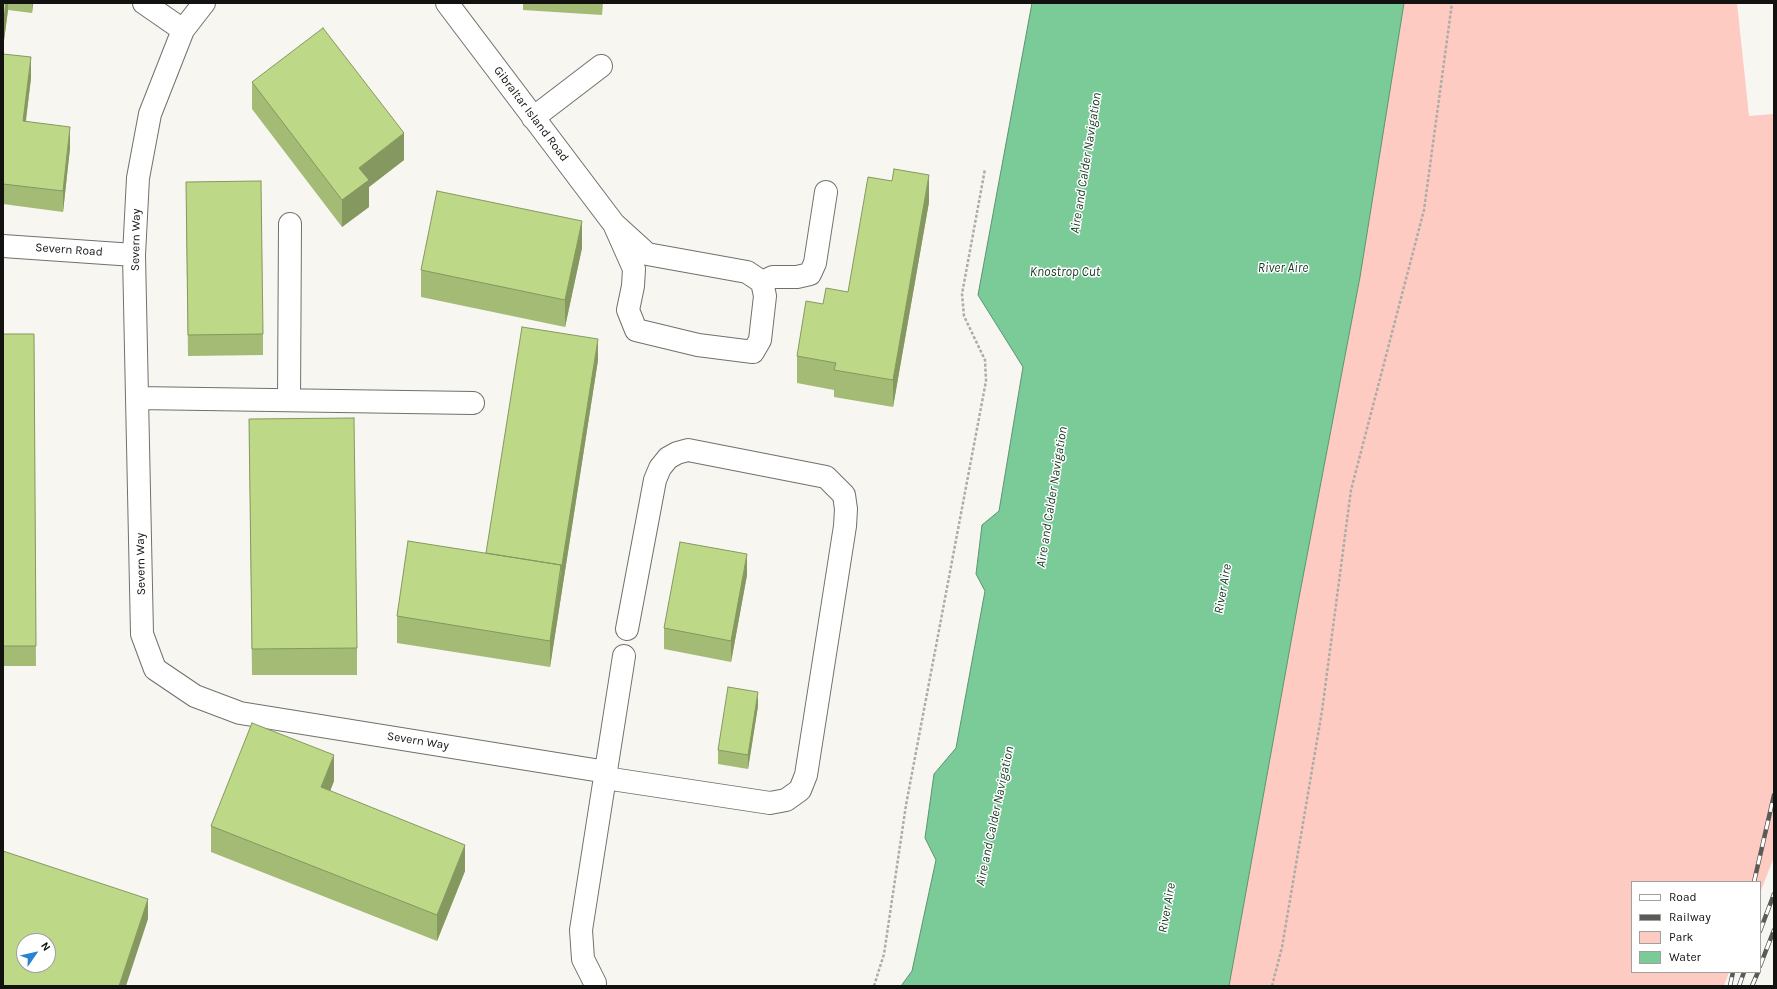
<!DOCTYPE html>
<html>
<head>
<meta charset="utf-8">
<style>
	body { margin:0 }
	#map { position:relative; width:1777px; height:989px; overflow:hidden; background:#f7f6f1; font-family:Karla,sans-serif }
	canvas { display:block }
	.frame { position:absolute; inset:0; border:4px solid #121210; pointer-events:none }
	.legend { position:absolute; left:1631px; top:881px; width:130px; height:92px; box-sizing:border-box; background:#fff; border:1px solid #a0a09f; margin:0; padding:5px 7px; list-style:none; font-size:12px; color:#121210 }
	.legend li { display:flex; align-items:center; gap:8px; height:20px }
	.legend b { width:20px; border:1px solid #a0a09f }
	.north { position:absolute; left:16px; top:933px; width:40px; height:40px; box-sizing:border-box; background:#fff; border:1px solid #a0a09f; border-radius:50%; rotate:56deg; font-size:11px; font-weight:700; line-height:16px; text-align:center; color:#121210 }
	.north::after { content:''; display:block; margin:auto; width:14px; height:18px; background:#2a82d0; clip-path:polygon(50% 0,100% 100%,50% 72%,0 100%) }
</style>
</head>
<body>
<div id="map">
<canvas width="1777" height="989"></canvas>
<div class="frame"></div>
<ul class="legend">
<li><b style="height:5px;background:#fff"></b>Road</li>
<li><b style="height:5px;background:#5a5a57"></b>Railway</li>
<li><b style="height:11px;background:#fdcbc2"></b>Park</li>
<li><b style="height:11px;background:#7acb98"></b>Water</li>
</ul>
<div class="north">N</div>
</div>
<script>
const ctx = document.querySelector('canvas').getContext('2d');
ctx.lineJoin = 'round';
function paint(path, color) { ctx.fillStyle = color; ctx.fill(path, 'evenodd'); }
const toPath = rows => new Path2D(rows.map(r => 'M' + r).join(''));
function trace(path, color, width, dash) { ctx.strokeStyle = color; ctx.lineWidth = width; ctx.lineCap = dash ? 'butt' : 'round'; ctx.setLineDash(dash || []); ctx.stroke(path); }
function drawText(font, color, halo, rows, align = 'center') {
  ctx.font = font + ' Karla,sans-serif'; ctx.lineWidth = 3; ctx.setLineDash([]); ctx.textBaseline = 'middle'; ctx.strokeStyle = halo; ctx.fillStyle = color; for (const [text, x, y, turn = 0] of rows) {
    ctx.save(); ctx.translate(x, y); ctx.rotate((+turn || 0) * Math.PI / 180); ctx.textAlign = isNaN(turn) ? turn : align; if (halo) ctx.strokeText(text, 0, 0); ctx.fillText(text, 0, 0); ctx.restore();
  }
}
const green = toPath([
	[1404,3,1737,3,1749,116,1774,114,1774,857,1760,893,1760,882,1632,882,1632,972,1729,972,1724,986,1229,986,1298,603,1360,277]
]);
const water = toPath([
	[1032,3,1404,3,1360,277,1298,603,1229,986,901,986,912,971,936,860,925,838,934,774,956,748,985,591,976,574,982,525,999,511,1023,367,978,295,1032,3]
]);
const path = toPath([
	[874,986,884,954,906,805,986,381,985,360,964,316,962,294,985,169],
	[1272,986,1282,947,1322,711,1351,490,1424,210,1452,3]
]);
const minor = toPath([
	[144,3,183,30],
	[204,3,183,30,150,114,138,178,134,255,142,634,155,669,195,696,240,713,607,772],
	[447,3,614,224,647,254,747,272,762,282,765,296,760,340,753,352,698,345,636,330,628,310,633,286,634,269,614,224],
	[533,118,601,66],
	[3,246,134,255],
	[762,282,773,277,797,277,810,274,815,263,826,192],
	[137,398,473,403],
	[289,400,290,224],
	[605,778,770,803,786,800,800,790,806,775,845,526,846,509,844,495,826,477,688,450,677,453,668,458,660,468,655,480,627,629],
	[595,983,583,959,581,930,624,656]
]);
const rail = toPath([
	[1754,882,1774,795],
	[1760,931,1774,894],
	[1760,966,1774,930],
	[1730,986,1733,972],
	[1739,986,1744,972],
	[1752,986,1758,972]
]);
const wall = toPath([
	[3,3,33,3,32,13,8,10,3,48],
	[523,3,603,3,602,15,523,10],
	[3,54,31,78,26,121,70,148,63,212,3,204],
	[252,82,404,160,369,187,369,207,342,227,252,109],
	[929,202,893,407,834,397,834,390,797,383,797,356,823,304,848,292],
	[186,203,263,334,263,355,188,356],
	[582,248,565,327,421,297,421,270],
	[3,334,34,334,36,666,3,666],
	[598,360,550,667,397,643,397,616,486,553],
	[249,419,357,648,357,675,252,675],
	[747,575,731,662,664,649,664,628],
	[758,706,748,769,718,764,718,750],
	[334,781,330,791,465,871,437,941,211,852,211,826]
]);
const shadedWall = toPath([
	[6,3,8,3,8,10,3,48,3,27],
	[32,3,33,3,32,13],
	[31,57,31,78,23,142,23,121],
	[70,127,70,148,63,212,63,191],
	[404,133,404,160,369,187,369,207,342,227,342,200,359,168],
	[929,175,929,202,893,407,893,380],
	[582,221,582,248,565,327,565,300],
	[598,339,598,360,550,667,550,641],
	[747,554,747,575,731,662,731,641],
	[758,692,758,706,748,769,748,755],
	[334,755,334,781,321,814,321,787],
	[465,845,465,871,437,941,437,915],
	[148,899,148,919,126,986,119,986]
]);
const building = toPath([
	[3,3,6,3,3,27,3,3],
	[323,28,404,133,359,168,369,180,342,200,252,82,323,28],
	[3,54,31,57,23,121,70,127,63,191,3,184,3,54],
	[894,169,929,175,893,380,834,370,836,363,797,356,806,301,823,304,826,288,848,292,868,177,892,181,894,169],
	[261,181,263,334,188,335,186,182,261,181],
	[437,191,582,221,565,300,421,270,437,191],
	[522,327,598,339,561,571,561,565,486,553,522,327],
	[3,334,34,334,36,646,3,646,3,334],
	[354,418,357,648,252,649,249,419,354,418],
	[408,541,561,565,550,641,397,616,408,541],
	[680,542,747,554,731,641,664,628,680,542],
	[728,687,758,692,748,755,718,750,728,687],
	[252,723,334,755,321,787,465,845,437,915,211,826,252,723],
	[3,851,148,899,119,986,3,986,3,851],
	[24,941,48,941,48,965,24,965,24,941]
]);
const streetNames = [
	["Gibraltar Island Road",531,114,53],
	["Severn Way",136,240,-89],
	["Severn Road",69,250,4],
	["Severn Way",141,564,-91],
	["Severn Way",418,741,9]
];
const waterNames = [
	["Aire and Calder Navigation",1086,163,-81],
	["River Aire",1283,268],
	["Knostrop Cut",1065,272],
	["Aire and Calder Navigation",1052,497,-81],
	["River Aire",1223,589,-80],
	["Aire and Calder Navigation",995,816,-78],
	["River Aire",1167,908,-80]
];
paint(green, '#fdcbc2');
paint(water, '#7acb98');
trace(water, '#5b946f', 1);
trace(minor, '#71706c', 24);
trace(path, '#adaca8', 2.5, [3, 2]);
trace(minor, '#fff', 22);
trace(rail, '#5a5a57', 4.5);
trace(rail, '#fff', 3, [9]);
paint(wall, '#a3bb75');
paint(shadedWall, '#84985f');
paint(building, '#bdd988');
trace(building, '#84985f', 1);
drawText('12px', '#121210', '#fff', streetNames);
drawText('italic 13px', '#153823', '#fff', waterNames);
</script>
</body>
</html>
